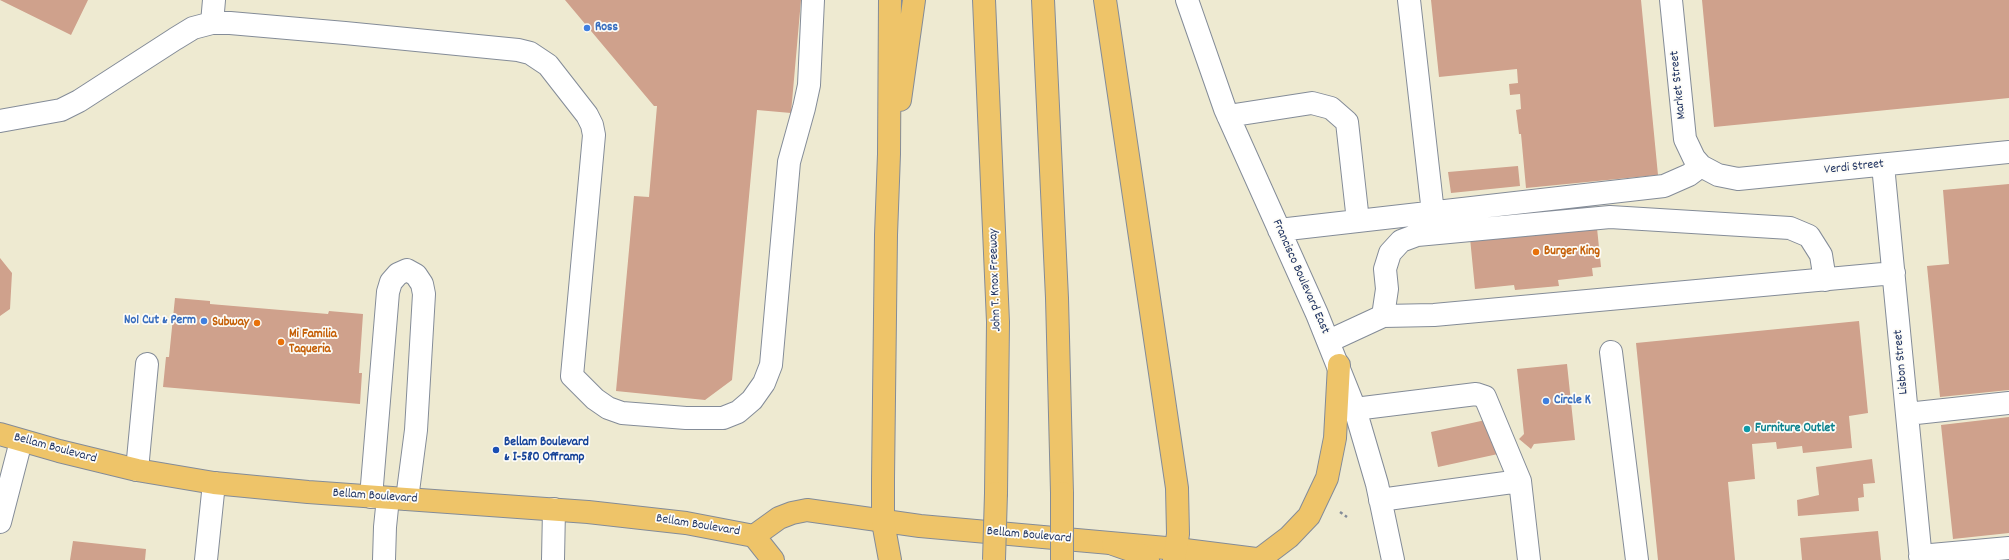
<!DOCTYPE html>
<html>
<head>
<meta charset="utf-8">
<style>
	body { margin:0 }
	canvas { display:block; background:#eeead1 }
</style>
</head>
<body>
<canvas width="2009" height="560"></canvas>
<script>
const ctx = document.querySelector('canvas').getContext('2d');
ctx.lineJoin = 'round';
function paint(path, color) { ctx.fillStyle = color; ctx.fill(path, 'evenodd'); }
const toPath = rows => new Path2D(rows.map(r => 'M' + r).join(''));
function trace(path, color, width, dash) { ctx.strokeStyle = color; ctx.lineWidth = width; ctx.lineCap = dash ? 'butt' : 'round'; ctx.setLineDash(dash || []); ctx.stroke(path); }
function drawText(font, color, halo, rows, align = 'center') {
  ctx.font = font + ' Dekko,sans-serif'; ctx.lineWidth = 3.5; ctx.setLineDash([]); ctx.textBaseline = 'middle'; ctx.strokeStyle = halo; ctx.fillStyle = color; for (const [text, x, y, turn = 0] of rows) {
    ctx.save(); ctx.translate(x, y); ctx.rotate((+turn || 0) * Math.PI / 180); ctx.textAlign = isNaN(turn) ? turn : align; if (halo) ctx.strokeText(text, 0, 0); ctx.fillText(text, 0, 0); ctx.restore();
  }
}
const building = toPath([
	[0,0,88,0,71,35],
	[565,0,801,0,791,113,757,110,732,380,705,400,616,391,634,196,649,197,657,106,654,106],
	[1431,0,1641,0,1658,175,1526,188,1521,134,1519,134,1516,110,1521,109,1520,94,1510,95,1509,84,1518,83,1517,69,1439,77],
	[1702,0,2009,0,2009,98,1714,127],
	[1518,166,1520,186,1451,193,1448,172],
	[2009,184,2009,390,1940,397,1927,266,1949,264,1943,190],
	[1597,228,1601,267,1592,268,1593,276,1558,280,1559,286,1515,290,1514,285,1475,289,1470,238],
	[0,258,12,273,10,309,0,316],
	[175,298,210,301,210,304,328,314,329,311,363,314,359,373,362,373,360,404,163,387,166,357,169,357],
	[1859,321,1868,413,1849,416,1852,448,1803,453,1802,446,1777,449,1776,442,1752,444,1755,479,1728,482,1735,560,1658,560,1636,343],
	[1567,364,1575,440,1534,444,1531,449,1519,439,1524,434,1517,369],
	[2009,417,2009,533,1953,539,1941,425],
	[1490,419,1498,454,1438,467,1431,432],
	[1872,459,1875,483,1863,484,1864,497,1858,498,1859,511,1798,516,1797,500,1819,495,1816,467],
	[1878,531,1881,560,1802,560,1800,538],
	[73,541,146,549,145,560,70,560]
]);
const path = toPath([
	[1340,512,1347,517]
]);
const minor = toPath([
	[1187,0,1225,109,1317,314,1355,409,1377,484,1393,560],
	[1409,0,1433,213],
	[1671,0,1685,139,1694,158,1701,166,1718,175,1738,179,2009,152],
	[212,23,214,0],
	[1228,116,1312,103,1331,108,1347,122,1358,221],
	[0,121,61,110,79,101,175,39,193,28,212,23,230,23,345,33,518,50,530,53,548,65,587,115,592,125,594,135,572,376,595,399,608,408,622,413,686,418,723,418,738,412,752,400,764,383,771,365,789,162,804,108,809,85,813,0],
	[1883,165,1921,560],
	[1279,230,1664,186,1689,175,1701,166],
	[1383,316,1387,289,1385,269,1390,253,1401,241,1417,235,1610,217,1790,228,1809,236,1821,255,1825,280],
	[1329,341,1383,316,1434,315,1894,273],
	[1611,352,1637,560],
	[1355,409,1476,394,1485,397,1520,481,1529,560],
	[1907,414,2009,403],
	[137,470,147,364],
	[371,497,388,292,391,282,398,274,407,270,416,275,422,284,424,294,416,430,407,499],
	[1380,500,1520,481],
	[0,522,21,441],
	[1920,556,2009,548],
	[206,560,214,483],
	[384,560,385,527,388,498],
	[553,560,554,509]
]);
const major = toPath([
	[0,434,59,451,137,470,214,483,308,492,588,512,686,523,754,536,773,560],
	[754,536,779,518,792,513,807,510,920,526,1177,549,1264,560],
	[1260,559,1289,537,1309,516,1327,478,1335,438,1339,365]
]);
const highway = toPath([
	[984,0,998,322,996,493],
	[1043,0,1057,298,1062,493],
	[1105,0,1177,488,1178,534,1174,560],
	[900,100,914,0],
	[1113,544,1136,552,1148,560],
	[890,560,883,522,883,479,886,235,889,154,890,0]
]);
const highwayBridge = toPath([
	[994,560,996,493],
	[1062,560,1062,493]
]);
const markers = [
	[587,28,4,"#3f7fe0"],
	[1536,252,4,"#e8710a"],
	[204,321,4,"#3f7fe0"],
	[257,323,4,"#e8710a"],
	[281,342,4,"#e8710a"],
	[1546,401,4,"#3f7fe0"],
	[1747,429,4,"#0f9aa8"],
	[496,450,4,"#1a4fb4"]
];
const shopNames = [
	["Ross",595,28],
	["No1 Cut & Perm",196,321,"right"],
	["Circle K",1554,401]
];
const streetNames = [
	["Market Street",1679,85,-96],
	["Verdi Street",1854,168,-6],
	["Francisco Boulevard East",1300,277,66],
	["John T. Knox Freeway",996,280,-92],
	["Lisbon Street",1902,362,-95],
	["Bellam Boulevard",55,449,15],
	["Bellam Boulevard",375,497,4],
	["Bellam Boulevard",698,526,9],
	["Bellam Boulevard",1029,536,5]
];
const foodNames = [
	["Burger King",1544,252],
	["Subway",249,323,"right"],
	["Mi Familia",289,335],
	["Taqueria",289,350]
];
const cultureNames = [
	["Furniture Outlet",1755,429]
];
const transitNames = [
	["Bellam Boulevard",504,443],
	["& I-580 Offramp",504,458]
];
paint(building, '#cfa18c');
trace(minor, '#848c98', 24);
trace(major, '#848c98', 24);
trace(highway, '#848c98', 24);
trace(path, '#848c98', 2.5, [3, 3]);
trace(minor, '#fff', 22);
trace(major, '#eec469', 22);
trace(highway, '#eec469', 22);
trace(highwayBridge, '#848c98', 24, []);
trace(highwayBridge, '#eec469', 22);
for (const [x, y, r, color] of markers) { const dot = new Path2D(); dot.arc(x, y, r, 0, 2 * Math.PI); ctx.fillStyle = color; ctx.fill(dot); trace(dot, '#fdfcf7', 1.5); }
drawText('bold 13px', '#366cbe', '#fdfcf7', shopNames, 'left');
drawText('13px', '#1b2f5e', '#fdfcf7', streetNames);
drawText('bold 13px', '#c56008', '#fdfcf7', foodNames, 'left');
drawText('bold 13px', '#0d838f', '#fdfcf7', cultureNames, 'left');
drawText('bold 13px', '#164399', '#fdfcf7', transitNames, 'left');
</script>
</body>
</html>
